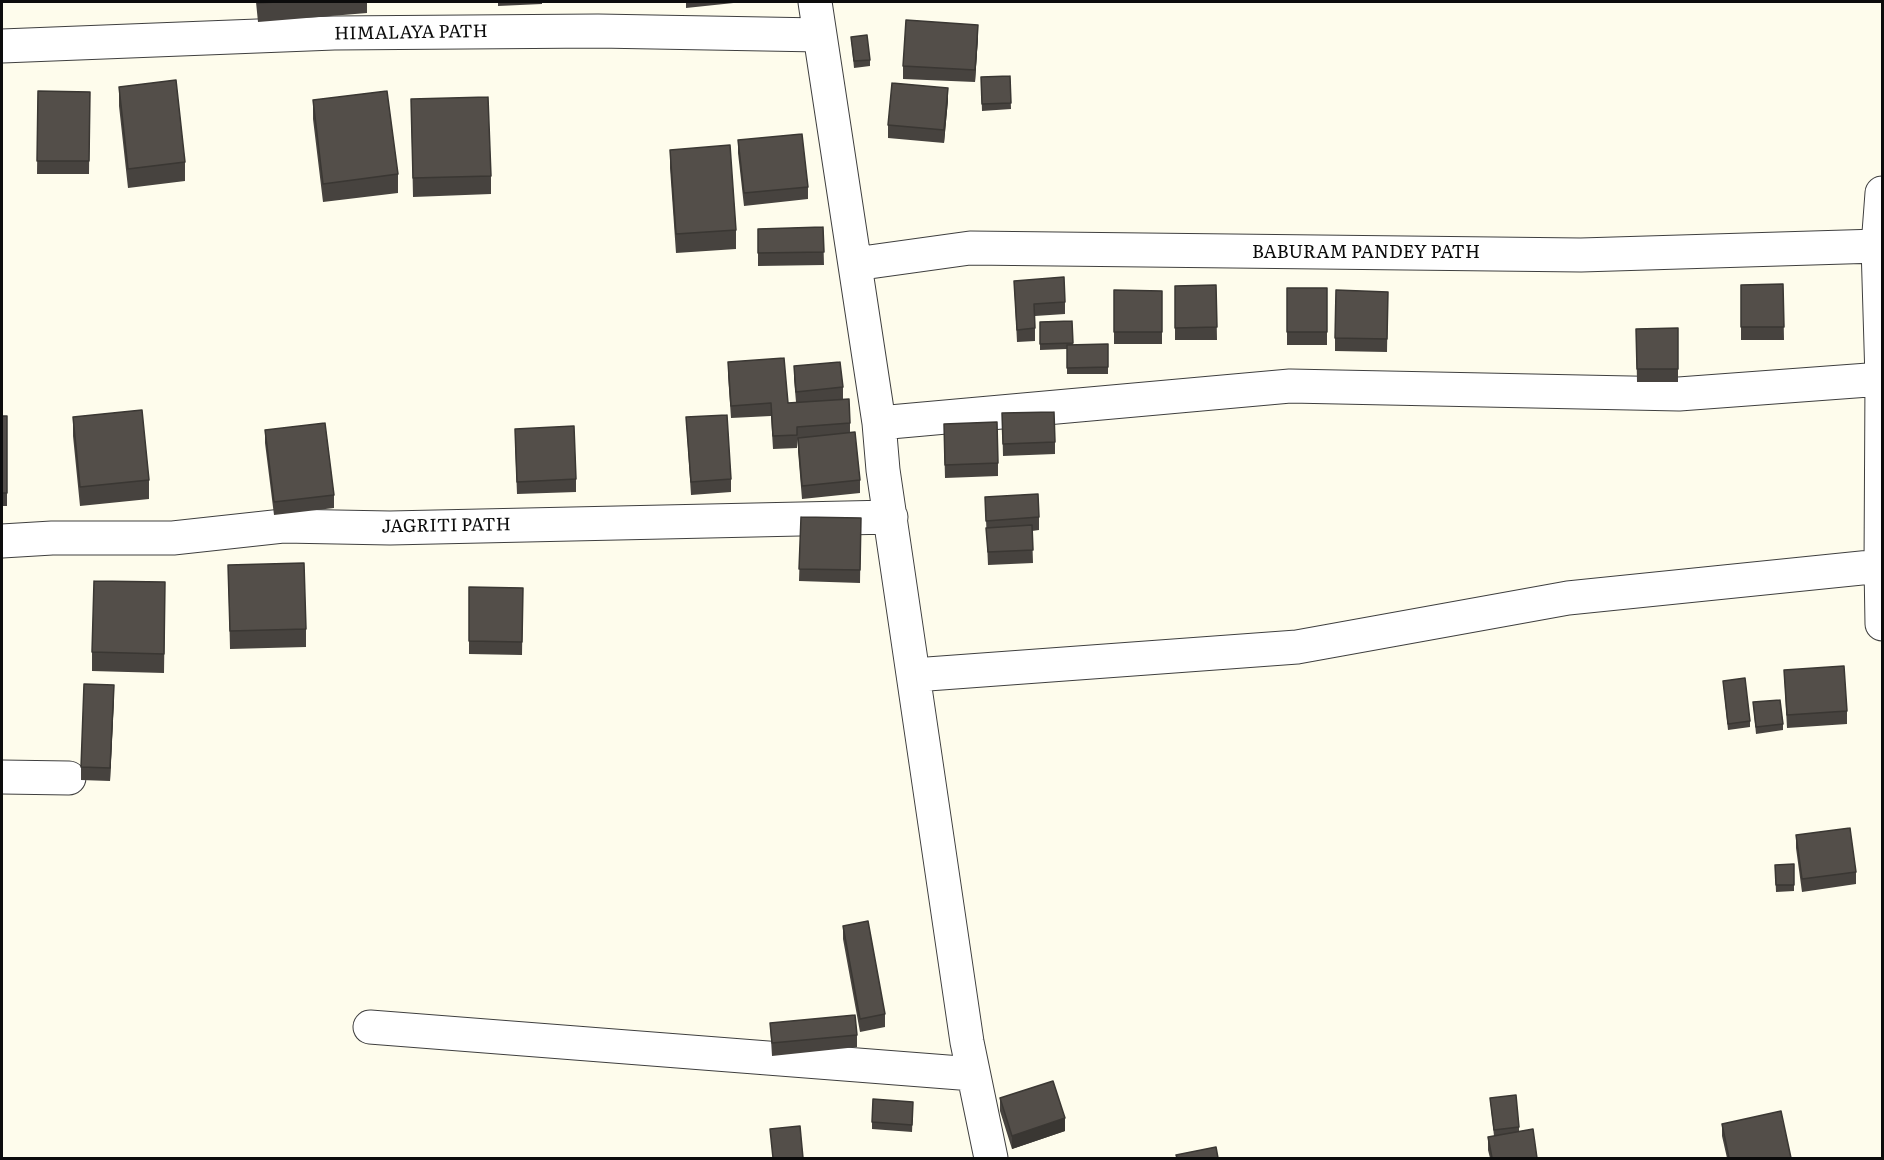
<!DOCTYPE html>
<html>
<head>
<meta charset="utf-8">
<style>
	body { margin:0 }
	#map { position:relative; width:1884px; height:1160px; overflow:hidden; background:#fefcec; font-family:Literata,serif }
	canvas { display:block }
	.frame { position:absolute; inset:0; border:3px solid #0c0c0c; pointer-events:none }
</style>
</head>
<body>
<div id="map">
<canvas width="1884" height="1160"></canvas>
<div class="frame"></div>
</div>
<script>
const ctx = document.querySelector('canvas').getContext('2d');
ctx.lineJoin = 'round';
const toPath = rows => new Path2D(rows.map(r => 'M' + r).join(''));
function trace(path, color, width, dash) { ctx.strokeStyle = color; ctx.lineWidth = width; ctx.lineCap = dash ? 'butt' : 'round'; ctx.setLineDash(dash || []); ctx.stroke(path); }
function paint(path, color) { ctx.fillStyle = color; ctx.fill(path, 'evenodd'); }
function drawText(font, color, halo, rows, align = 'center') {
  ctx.font = font + ' Literata,serif'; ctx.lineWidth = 6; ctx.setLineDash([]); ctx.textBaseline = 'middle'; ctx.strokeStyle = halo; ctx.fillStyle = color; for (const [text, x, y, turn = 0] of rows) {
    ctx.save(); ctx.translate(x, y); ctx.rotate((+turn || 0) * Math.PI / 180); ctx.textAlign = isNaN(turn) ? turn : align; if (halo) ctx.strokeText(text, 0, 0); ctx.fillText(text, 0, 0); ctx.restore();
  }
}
const minor = toPath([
	[815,2,879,423,883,470,967,1042,991,1158],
	[2,46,334,33,598,31,820,35],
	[1882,193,1878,246,1882,379,1881,566,1882,624],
	[855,264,970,248,1581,255,1878,246],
	[879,423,1290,386,1679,394,1882,379],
	[2,541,52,538,173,538,283,526,390,528,891,517],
	[914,675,1297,647,1568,598,1881,566],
	[2,777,69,778],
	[370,1027,973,1074]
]);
const wall = toPath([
	[256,2,367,2,367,13,258,22],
	[498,2,542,2,542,4,498,6],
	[686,2,743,2,686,8],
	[851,37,870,60,870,66,854,68],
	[978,37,975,82,903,79,903,66],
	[1010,76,1011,109,982,111,981,77],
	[119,87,185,162,185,181,128,188,119,106],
	[38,91,90,92,89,174,37,174],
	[411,99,491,176,491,194,413,197],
	[313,100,398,174,398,193,323,202,313,119],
	[948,100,944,143,888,138,888,125],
	[738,140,808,187,808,199,744,206,738,153],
	[670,150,736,230,736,249,676,253,670,168],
	[823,227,824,265,758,266,758,229],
	[1014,281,1065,302,1065,314,1035,316,1035,341,1017,342],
	[1783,284,1784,340,1741,340,1741,285],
	[1216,285,1217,340,1175,340,1175,286],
	[1287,288,1327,288,1327,345,1287,345],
	[1114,290,1162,291,1162,344,1114,344],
	[1388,292,1387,352,1335,351,1335,338],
	[1072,321,1073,345,1108,344,1108,374,1067,374,1067,349,1040,350,1040,322],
	[1678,328,1678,382,1637,382,1636,329],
	[728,362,788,403,796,402,794,379,794,366,843,387,843,399,850,423,850,433,860,480,860,493,802,499,798,451,798,439,797,448,773,449,771,416,731,418,728,375],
	[1002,413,1055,442,1055,454,1003,456],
	[2,416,7,416,7,506,2,506],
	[73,417,149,480,149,499,80,506,73,436],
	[686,417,731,479,731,492,691,495],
	[265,430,334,495,334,508,274,515,265,443],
	[944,437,998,463,998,476,945,478],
	[515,441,576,479,576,492,517,494],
	[985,497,1039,517,1039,530,1032,531,1033,563,988,565],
	[801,517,861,518,860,583,799,581],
	[228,565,306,629,306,647,230,649],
	[469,587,523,588,522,655,469,654],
	[165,601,164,673,92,671,92,652],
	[1784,670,1847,711,1847,724,1787,728],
	[1723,681,1750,721,1750,727,1728,730],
	[114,697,110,781,81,780,81,767],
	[1753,702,1783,724,1783,730,1756,734],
	[1796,835,1856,872,1856,884,1802,892,1796,848],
	[1794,864,1794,891,1776,892,1775,865],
	[843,926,885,1014,885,1027,860,1032,843,939],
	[770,1023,857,1035,857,1047,772,1056],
	[1000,1098,1065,1131,1012,1149,1000,1111],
	[1490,1098,1519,1127,1519,1132,1537,1158,1490,1158,1488,1150,1488,1137,1494,1136],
	[913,1108,912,1132,872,1129,872,1122],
	[1722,1124,1791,1158,1727,1158,1722,1136]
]);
const shadedWall = toPath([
	[978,25,978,37,975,82,975,70],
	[948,88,948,100,944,143,944,130],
	[114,685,114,697,110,781,110,768],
	[1065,1118,1065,1131,1012,1149,1012,1136]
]);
const building = toPath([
	[258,2,277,2,258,3,258,2],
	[906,20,978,25,975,70,903,66,906,20],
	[867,35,870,60,854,61,851,37,867,35],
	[1010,76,1011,103,982,104,981,77,1010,76],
	[176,80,185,162,128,169,119,87,176,80],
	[892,83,948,88,944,130,888,125,892,83],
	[38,91,90,92,89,161,37,161,38,91],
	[387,91,398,174,323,184,313,100,387,91],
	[488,97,491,176,413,178,411,99,488,97],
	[802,134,808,187,744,193,738,140,802,134],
	[730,145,736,230,676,234,670,150,730,145],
	[823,227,824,252,758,253,758,229,823,227],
	[1064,277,1065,302,1034,304,1035,328,1017,330,1014,281,1064,277],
	[1783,284,1784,327,1741,327,1741,285,1783,284],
	[1216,285,1217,327,1175,328,1175,286,1216,285],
	[1287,288,1327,288,1327,332,1287,332,1287,288],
	[1114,290,1162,291,1162,332,1114,332,1114,290],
	[1336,290,1388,292,1387,339,1335,338,1336,290],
	[1072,321,1073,343,1040,344,1040,322,1072,321],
	[1678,328,1678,369,1637,369,1636,329,1678,328],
	[1108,344,1108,367,1067,368,1067,345,1108,344],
	[784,358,788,403,849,399,850,423,797,427,797,435,773,436,771,403,731,406,728,362,784,358],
	[840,362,843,387,796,392,794,366,840,362],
	[142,410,149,480,80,487,73,417,142,410],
	[1054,412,1055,442,1003,444,1002,413,1054,412],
	[727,415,731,479,691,482,686,417,727,415],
	[2,416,7,416,7,493,2,493,2,416],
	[997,422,998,463,945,465,944,424,997,422],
	[325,423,334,495,274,502,265,430,325,423],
	[574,426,576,479,517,482,515,429,574,426],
	[855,432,860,480,802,486,798,438,855,432],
	[1038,494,1039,517,986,521,985,497,1038,494],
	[801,517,861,518,860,570,799,569,801,517],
	[1032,525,1033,550,988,552,986,528,1032,525],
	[304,563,306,629,230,631,228,565,304,563],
	[94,581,165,582,164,654,92,652,94,581],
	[469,587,523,588,522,642,469,641,469,587],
	[1844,666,1847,711,1787,715,1784,670,1844,666],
	[1745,678,1750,721,1728,724,1723,681,1745,678],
	[84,684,114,685,110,768,81,767,84,684],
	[1780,700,1783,724,1756,727,1753,702,1780,700],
	[1850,828,1856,872,1802,879,1796,835,1850,828],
	[1794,864,1794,885,1776,885,1775,865,1794,864],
	[868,921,885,1014,860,1019,843,926,868,921],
	[855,1015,857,1035,772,1043,770,1023,855,1015],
	[1053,1081,1065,1118,1012,1136,1000,1098,1053,1081],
	[1516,1095,1519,1127,1494,1130,1490,1098,1516,1095],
	[873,1099,913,1102,912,1125,872,1122,873,1099],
	[1781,1111,1791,1158,1729,1158,1722,1124,1781,1111],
	[800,1126,803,1158,773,1158,770,1129,800,1126],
	[1533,1129,1537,1158,1492,1158,1488,1137,1533,1129],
	[1216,1147,1218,1158,1177,1158,1176,1155,1216,1147]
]);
const streetNames = [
	["HIMALAYA PATH",411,33,-1],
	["BABURAM PANDEY PATH",1366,253],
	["JAGRITI PATH",446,526,-1]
];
trace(minor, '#3f3f3f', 35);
trace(minor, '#fff', 33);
paint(wall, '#47433f');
paint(shadedWall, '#3a3733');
paint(building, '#534e49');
trace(building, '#3a3733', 1.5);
drawText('18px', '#0c0c0c', '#fff', streetNames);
</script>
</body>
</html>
